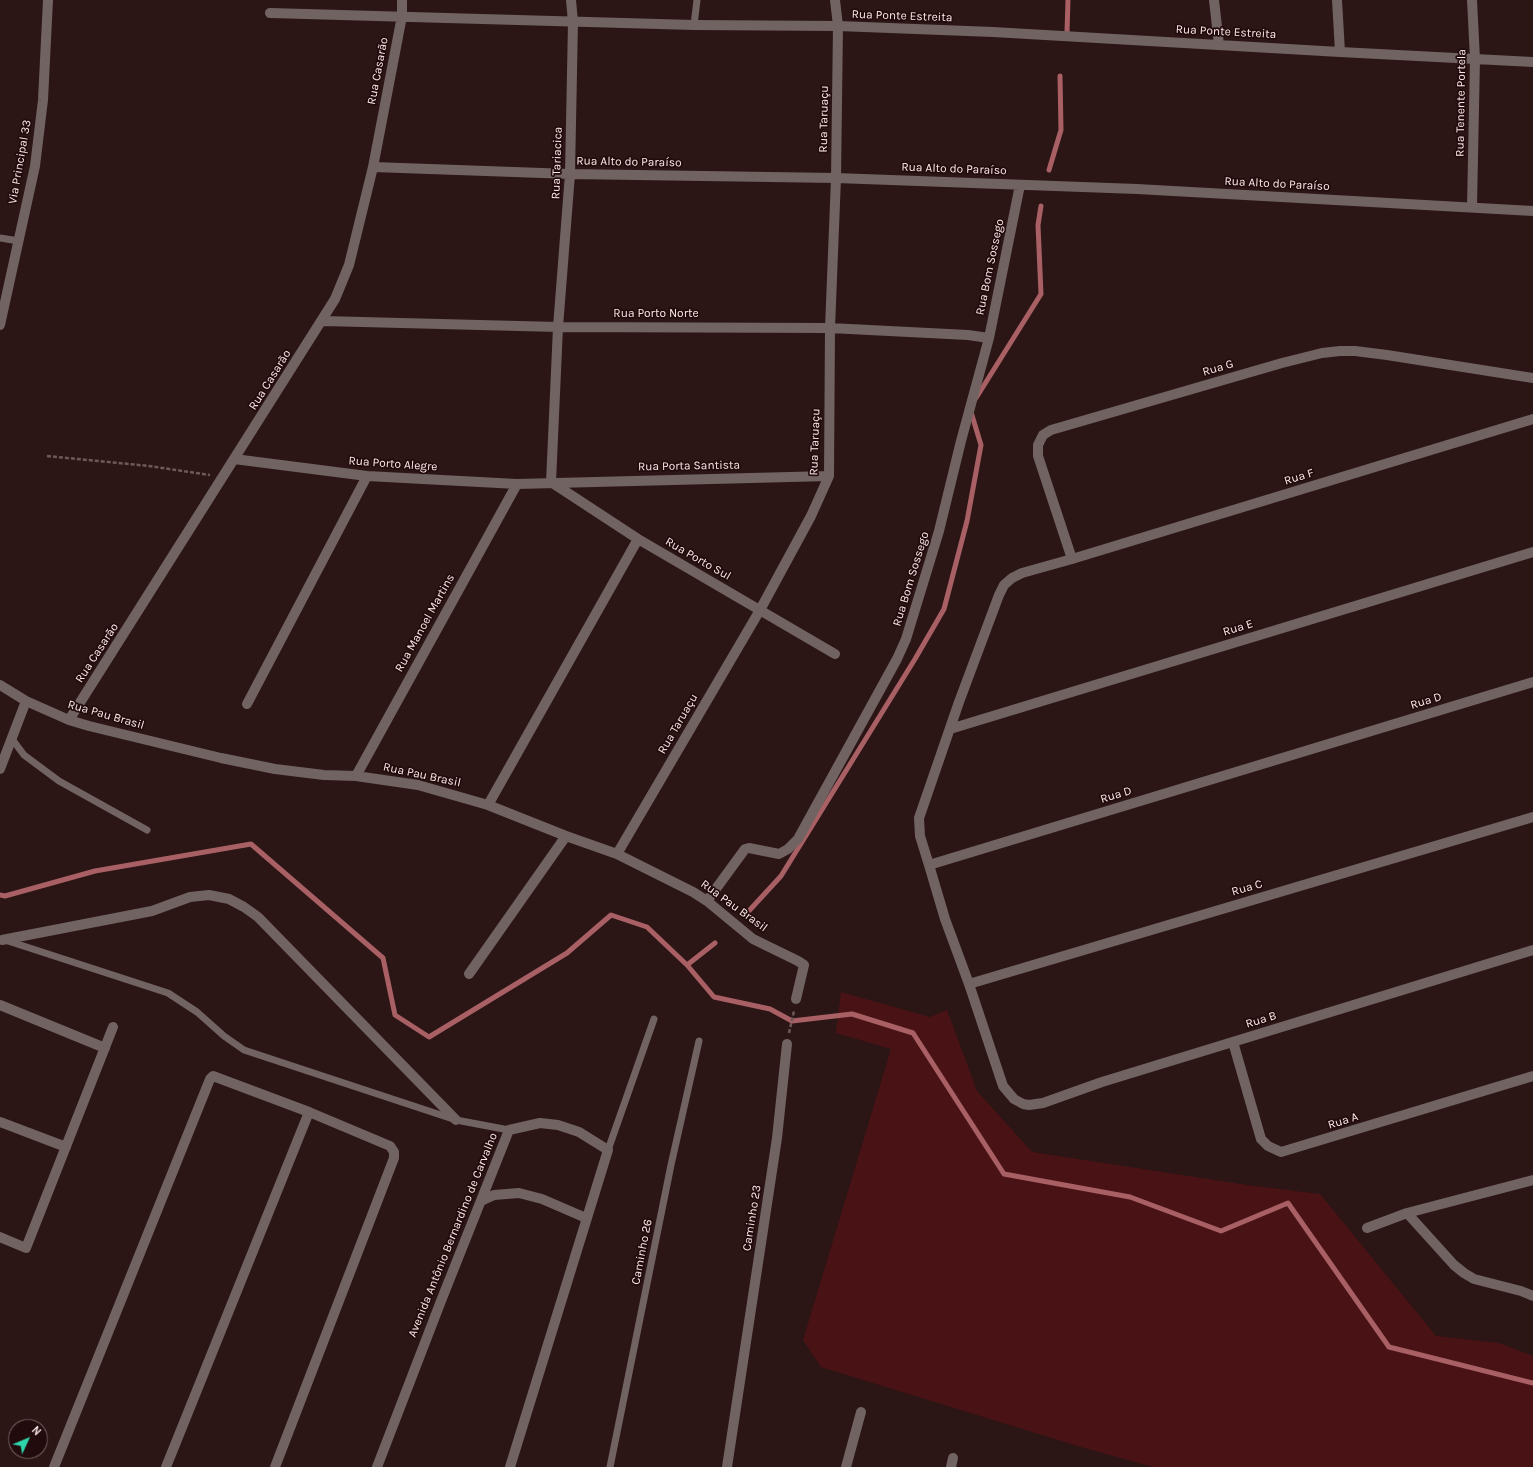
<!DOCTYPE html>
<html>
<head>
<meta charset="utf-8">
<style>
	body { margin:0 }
	#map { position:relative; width:1533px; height:1467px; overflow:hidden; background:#2c1515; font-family:Karla,sans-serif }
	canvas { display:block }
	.north { position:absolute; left:8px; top:1419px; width:40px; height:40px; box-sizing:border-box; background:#220b0c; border:1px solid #786364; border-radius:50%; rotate:46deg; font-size:11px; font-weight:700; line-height:16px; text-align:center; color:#fae8e7 }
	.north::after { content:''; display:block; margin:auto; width:14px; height:18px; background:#2ed4aa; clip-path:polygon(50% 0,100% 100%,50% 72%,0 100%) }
</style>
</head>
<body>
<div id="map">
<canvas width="1533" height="1467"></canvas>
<div class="north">N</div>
</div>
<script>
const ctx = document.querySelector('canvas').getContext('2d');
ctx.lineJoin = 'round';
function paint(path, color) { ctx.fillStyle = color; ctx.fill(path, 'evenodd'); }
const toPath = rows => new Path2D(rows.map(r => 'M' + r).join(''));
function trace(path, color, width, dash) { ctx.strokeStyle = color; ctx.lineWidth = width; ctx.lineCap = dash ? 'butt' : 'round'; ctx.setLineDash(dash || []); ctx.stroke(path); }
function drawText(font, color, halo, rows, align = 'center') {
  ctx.font = font + ' Karla,sans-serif'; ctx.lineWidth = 3.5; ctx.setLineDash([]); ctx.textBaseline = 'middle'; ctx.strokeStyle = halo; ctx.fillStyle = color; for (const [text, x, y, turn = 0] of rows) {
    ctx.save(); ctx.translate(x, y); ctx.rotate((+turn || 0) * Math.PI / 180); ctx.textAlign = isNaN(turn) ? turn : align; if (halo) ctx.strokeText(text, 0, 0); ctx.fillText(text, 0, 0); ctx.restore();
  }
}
const green = toPath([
	[841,992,930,1017,947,1010,977,1091,1032,1152,1247,1185,1320,1194,1436,1336,1499,1343,1533,1356,1533,1467,1153,1467,1081,1447,821,1367,803,1340,891,1049,836,1033]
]);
const stream = toPath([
	[1067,32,1068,0],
	[1049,170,1061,130,1060,76],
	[976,398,1041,294,1038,225,1041,206],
	[0,895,5,896,95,871,251,844,383,958,395,1015,429,1037,567,953,611,915,647,927,687,965,714,997,770,1009,792,1021,852,1014,913,1033,1004,1174,1130,1197,1221,1231,1288,1203,1389,1347,1533,1383],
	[747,913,781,876,915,659,944,609,967,521,981,445,971,412],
	[687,965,715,943]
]);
const path = toPath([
	[47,456,149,466,210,475],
	[789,1033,794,1011]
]);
const service = toPath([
	[694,25,697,0],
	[0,238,19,241],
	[12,739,24,755,59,781,147,830],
	[5,940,168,993,197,1012,224,1036,244,1050,456,1120,509,1130],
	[608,1150,654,1019],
	[610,1467,671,1165,699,1041]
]);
const minor = toPath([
	[1214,0,1219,45],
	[1337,0,1340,52],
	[270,13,694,25,838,26,993,32,1340,52,1533,62],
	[373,167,570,174,836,178,1137,189,1533,211],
	[1472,207,1475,59,1472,0],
	[323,321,558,327,830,328,968,335,989,338],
	[0,325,35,166,43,100,48,0],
	[234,459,367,476,517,484,829,476],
	[551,482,558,327,570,174,573,22,571,0],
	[551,482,638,539,835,654],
	[1072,559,1038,456,1038,445,1043,435,1051,430,1282,363,1322,353,1340,351,1355,351,1387,355,1533,378],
	[1533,682,929,865,945,919,969,984,1003,1086,1014,1099,1023,1104,1029,1105,1043,1103,1102,1082,1533,950],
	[0,685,26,701,69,720,89,726,221,758,275,769,324,775,356,776,418,785,488,805,566,836,617,854,693,892,707,901,753,939,798,961,804,965,796,999],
	[247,704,367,476],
	[69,720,335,299,349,265,373,167,402,16,402,0],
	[950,729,1533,552],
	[0,769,26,701],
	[356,776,517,484],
	[488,805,638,539],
	[617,854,760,610,811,516,829,476,830,328,836,178,838,26,835,0],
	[929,865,920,836,919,818,959,702,999,595,1004,585,1012,578,1022,573,1072,559,1533,419],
	[707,901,745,849,749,848,779,854,788,849,798,839,897,659,906,639,939,531,961,441,989,338,1020,185],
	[2,940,152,911,190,897,209,895,229,899,244,907,258,917,456,1120],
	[469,974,566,836],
	[969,984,1533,817],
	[0,1005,105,1048],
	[1233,1042,1261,1139,1268,1146,1281,1152,1533,1076],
	[0,1122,66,1147],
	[481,1201,494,1195,519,1193,542,1199,586,1218],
	[1407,1213,1454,1265,1464,1273,1474,1279,1521,1291,1533,1296],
	[1367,1228,1407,1213,1533,1180],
	[0,1237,26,1248,113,1027],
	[54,1467,210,1079,213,1076,309,1112,390,1146,394,1152,394,1158,275,1467],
	[166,1467,309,1112],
	[377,1467,441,1301,509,1130,540,1123,558,1125,579,1132,608,1150,510,1467],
	[727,1467,777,1138,787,1044],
	[846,1467,861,1412],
	[951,1467,953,1458]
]);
const streetNames = [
	["Rua Ponte Estreita",902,16,2],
	["Rua Ponte Estreita",1226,32,3],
	["Rua Casarão",378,71,-79],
	["Rua Tenente Portela",1461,103,-89],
	["Rua Taruaçu",824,119,-89],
	["Via Principal 33",20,162,-80],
	["Rua Alto do Paraíso",629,162,1],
	["Rua Tariacica",557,163,-88],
	["Rua Alto do Paraíso",954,169,2],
	["Rua Alto do Paraíso",1277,184,3],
	["Rua Bom Sossego",990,267,-78],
	["Rua Porto Norte",656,314],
	["Rua G",1218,368,-16],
	["Rua Casarão",270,380,-58],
	["Rua Taruaçu",815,442,-88],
	["Rua Porto Alegre",393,464,4],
	["Rua Porta Santista",689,466,-1],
	["Rua F",1299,477,-17],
	["Rua Porto Sul",698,559,30],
	["Rua Bom Sossego",911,579,-73],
	["Rua Manoel Martins",425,623,-61],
	["Rua E",1238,628,-17],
	["Rua Casarão",97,653,-57],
	["Rua D",1426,701,-17],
	["Rua Pau Brasil",106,715,16],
	["Rua Taruaçu",678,724,-60],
	["Rua Pau Brasil",422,775,12],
	["Rua D",1116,795,-17],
	["Rua C",1247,888,-16],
	["Rua Pau Brasil",734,906,36],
	["Rua B",1261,1020,-17],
	["Rua A",1343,1121,-17],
	["Caminho 23",752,1218,-81],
	["Avenida Antônio Bernardino de Carvalho",453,1235,-68],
	["Caminho 26",642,1252,-79]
];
paint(green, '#491316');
trace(stream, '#a86065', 5);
trace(path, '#6e5858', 2.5, [4, 2]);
trace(service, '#706362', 7);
trace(minor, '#706362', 10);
drawText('12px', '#fae8e7', '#220b0c', streetNames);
</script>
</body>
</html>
